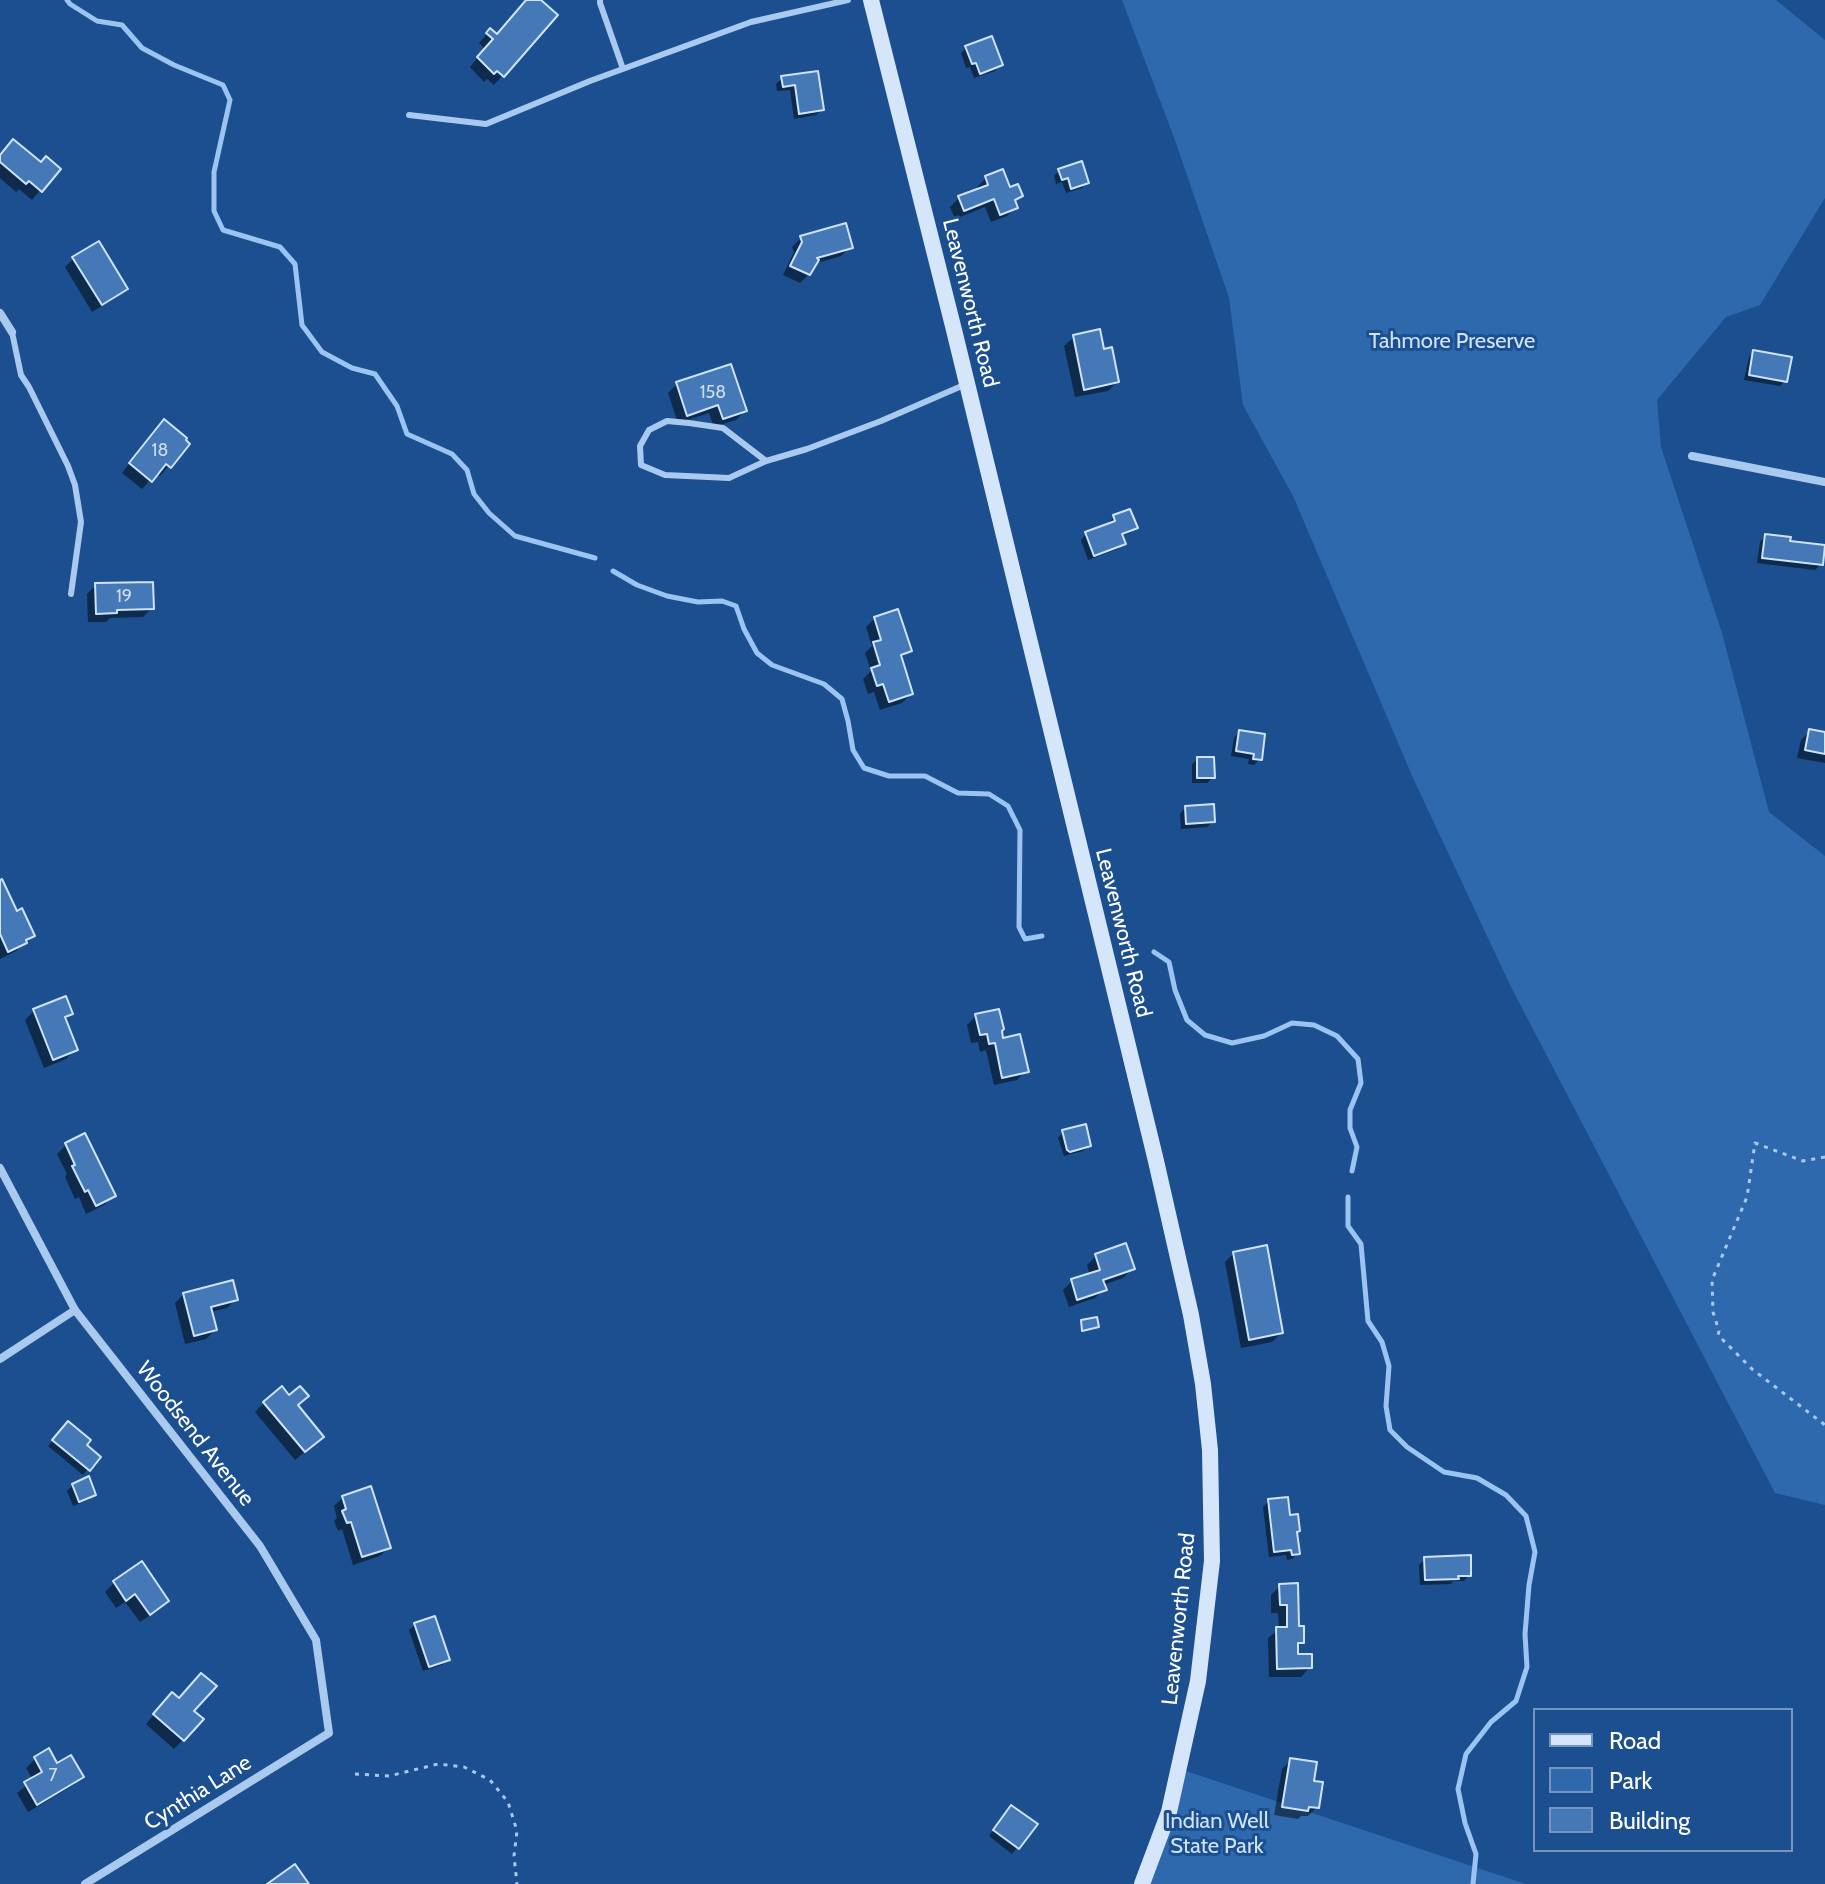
<!DOCTYPE html>
<html>
<head>
<meta charset="utf-8">
<style>
	body { margin:0 }
	#map { position:relative; width:1825px; height:1884px; overflow:hidden; background:#1b4f8f; font-family:Cabin,sans-serif }
	canvas { display:block }
	.legend { position:absolute; left:1533px; top:1708px; width:260px; height:144px; box-sizing:border-box; background:#1b4f8f; border:2px solid #7695bc; margin:0; padding:10px 14px; list-style:none; font-size:24px; color:#fff }
	.legend li { display:flex; align-items:center; gap:16px; height:40px }
	.legend b { width:40px; border:2px solid #7695bc }
</style>
</head>
<body>
<div id="map">
<canvas width="1825" height="1884"></canvas>
<ul class="legend">
<li><b style="height:10px;background:#d6e6fa"></b>Road</li>
<li><b style="height:22px;background:#2e69ad"></b>Park</li>
<li><b style="height:22px;background:#4478b7"></b>Building</li>
</ul>
</div>
<script>
const ctx = document.querySelector('canvas').getContext('2d');
ctx.lineJoin = 'round';
function paint(path, color) { ctx.fillStyle = color; ctx.fill(path, 'evenodd'); }
const toPath = rows => new Path2D(rows.map(r => 'M' + r).join(''));
function trace(path, color, width, dash) { ctx.strokeStyle = color; ctx.lineWidth = width; ctx.lineCap = dash ? 'butt' : 'round'; ctx.setLineDash(dash || []); ctx.stroke(path); }
function drawText(font, color, halo, rows, align = 'center') {
  ctx.font = font + ' Cabin,sans-serif'; ctx.lineWidth = 6; ctx.setLineDash([]); ctx.textBaseline = 'middle'; ctx.strokeStyle = halo; ctx.fillStyle = color; for (const [text, x, y, turn = 0] of rows) {
    ctx.save(); ctx.translate(x, y); ctx.rotate((+turn || 0) * Math.PI / 180); ctx.textAlign = isNaN(turn) ? turn : align; if (halo) ctx.strokeText(text, 0, 0); ctx.fillText(text, 0, 0); ctx.restore();
  }
}
const green = toPath([
	[1122,0,1776,0,1825,40,1825,198,1760,305,1726,317,1657,400,1661,447,1722,633,1769,812,1825,856,1825,1505,1775,1493,1511,987,1413,778,1293,496,1243,405,1229,298,1176,143],
	[1186,1771,1526,1884,1147,1884]
]);
const shadow = toPath([
	[528,0,538,0,555,15,494,85,487,79,484,82,470,67,485,49,479,43,490,31,497,36],
	[966,48,1000,65,995,71,974,78,970,67,966,68,961,53],
	[816,73,822,110,816,115,794,119,790,90,777,91,776,84,782,78],
	[0,156,40,165,58,169,32,200,19,189,16,192,0,178],
	[1059,171,1087,182,1082,188,1066,193,1062,182,1056,184,1054,176],
	[986,178,1021,196,1014,203,1016,207,1007,216,991,222,985,207,955,219,950,207,959,198,978,191,977,187],
	[801,238,850,247,841,256,814,264,809,274,800,283,783,275,794,252,792,247],
	[74,258,126,288,117,297,92,312,65,267],
	[1074,337,1102,351,1117,382,1108,391,1075,397,1064,346],
	[1754,352,1785,381,1780,386,1744,380,1749,357],
	[677,384,745,411,736,420,714,427,709,413,678,423,668,393],
	[155,430,188,444,160,476,156,473,142,489,122,473],
	[1114,517,1136,527,1130,533,1121,536,1124,544,1118,549,1088,560,1081,540,1086,534,1109,525,1108,523],
	[1765,536,1788,543,1821,564,1815,570,1757,563,1760,542],
	[96,585,152,608,143,617,110,618,106,622,88,622,87,594],
	[875,618,909,650,900,660,911,694,902,703,880,710,874,692,868,694,863,679,871,671,865,653,872,646,866,627],
	[1810,731,1825,734,1825,763,1797,758,1801,740],
	[1239,732,1260,759,1254,765,1248,764,1249,759,1231,756,1234,738],
	[1198,759,1213,777,1207,783,1192,783,1192,764],
	[1185,808,1213,821,1207,827,1181,829,1180,814],
	[0,882,16,913,32,935,16,951,0,959],
	[34,1011,71,1014,64,1021,75,1050,66,1059,44,1068,25,1020],
	[976,1016,1002,1041,1026,1071,1017,1080,994,1085,986,1050,980,1052,978,1042,971,1043,967,1025],
	[1063,1132,1089,1146,1083,1151,1064,1156,1058,1138],
	[66,1145,113,1196,104,1205,86,1214,79,1197,75,1199,65,1177,67,1174,57,1154],
	[1234,1253,1281,1333,1272,1342,1241,1348,1225,1262],
	[1096,1256,1132,1269,1123,1278,1103,1285,1104,1289,1095,1298,1069,1307,1063,1290,1072,1281,1090,1275,1087,1265],
	[184,1294,236,1299,227,1308,210,1312,215,1330,206,1339,185,1344,175,1303],
	[264,1403,312,1446,295,1460,255,1412],
	[63,1429,88,1469,83,1475,48,1446],
	[73,1485,94,1494,88,1500,73,1506,67,1491],
	[343,1497,389,1547,380,1556,353,1565,342,1529,338,1531,334,1521,337,1518,334,1506],
	[1269,1501,1288,1517,1296,1533,1298,1553,1292,1559,1287,1560,1286,1555,1269,1557,1263,1507],
	[1425,1559,1469,1575,1464,1581,1453,1581,1451,1584,1420,1585,1419,1565],
	[141,1564,167,1601,158,1610,140,1622,125,1602,116,1608,105,1592,114,1583],
	[1280,1586,1302,1642,1296,1649,1296,1656,1310,1667,1301,1677,1269,1677,1268,1638,1279,1629,1278,1613,1271,1613,1271,1595],
	[415,1625,448,1659,442,1665,423,1671,409,1630],
	[179,1700,192,1711,183,1740,174,1749,146,1724,163,1704],
	[48,1751,56,1765,81,1777,72,1786,28,1812,17,1793,33,1780,26,1768,35,1759],
	[1291,1760,1317,1807,1308,1816,1301,1816,1298,1819,1274,1815,1282,1769],
	[1006,1813,1035,1825,1012,1854,989,1836]
]);
const stream = toPath([
	[67,0,70,4,97,21,122,25,142,48,174,65,223,85,230,100,214,172,214,211,223,230,280,247,295,264,302,325,322,352,352,368,375,374,397,406,407,434,452,454,467,470,474,494,489,513,515,536,595,558],
	[613,571,637,585,667,596,698,602,722,601,736,606,744,629,757,653,772,665,824,684,842,699,848,721,853,750,864,768,889,776,925,776,958,793,989,794,1008,806,1020,830,1019,927,1025,939,1042,936],
	[1154,952,1169,962,1175,990,1187,1020,1205,1035,1232,1043,1264,1036,1292,1023,1314,1025,1337,1036,1358,1059,1361,1083,1350,1110,1350,1128,1357,1147,1352,1171],
	[1348,1197,1348,1226,1361,1244,1368,1321,1382,1342,1389,1366,1386,1406,1390,1430,1407,1447,1444,1472,1477,1478,1506,1495,1526,1516,1535,1552,1529,1585,1525,1634,1527,1667,1516,1701,1491,1722,1466,1754,1458,1789,1465,1823,1476,1854,1473,1884]
]);
const building = toPath([
	[526,0,541,0,558,15,504,77,497,71,494,74,477,57,493,39,486,33,490,28,497,34,526,0],
	[992,36,1003,65,980,74,976,63,972,64,965,46,992,36],
	[818,71,824,110,799,114,795,85,783,87,781,76,818,71],
	[13,139,41,162,46,156,61,169,42,192,29,181,26,184,0,162,0,155,13,139],
	[1082,161,1089,183,1071,189,1068,178,1062,180,1058,169,1082,161],
	[1003,169,1010,187,1018,184,1023,196,1015,200,1018,208,1000,215,994,199,964,211,958,196,988,185,985,176,1003,169],
	[846,223,853,248,817,258,819,260,810,275,790,266,802,242,800,236,846,223],
	[99,241,128,289,102,305,72,257,99,241],
	[1100,329,1104,349,1112,347,1119,382,1084,390,1073,335,1100,329],
	[1753,350,1792,357,1787,382,1749,375,1753,350],
	[731,364,747,411,723,419,718,405,687,416,676,382,731,364],
	[164,419,187,438,186,440,190,444,171,468,166,464,152,482,129,463,164,419],
	[1130,509,1138,528,1122,534,1126,544,1094,556,1085,532,1115,521,1113,515,1130,509],
	[1765,534,1791,537,1790,541,1825,545,1823,565,1762,558,1765,534],
	[153,582,154,609,117,610,117,613,96,614,95,583,153,582],
	[898,609,912,651,901,655,913,694,889,702,883,684,877,686,871,668,880,665,873,642,881,640,874,617,898,609],
	[1809,729,1825,732,1825,754,1805,750,1809,729],
	[1239,730,1265,734,1262,760,1253,759,1254,754,1236,751,1239,730],
	[1197,757,1214,757,1215,778,1197,778,1197,757],
	[1214,804,1215,822,1186,824,1185,806,1214,804],
	[2,879,17,911,22,908,35,936,26,940,27,943,8,952,0,934,0,880,2,879],
	[66,996,73,1014,65,1017,78,1050,53,1060,33,1009,66,996],
	[999,1009,1004,1029,1002,1031,1003,1038,1020,1034,1029,1072,1002,1078,995,1043,989,1044,987,1034,980,1035,975,1014,999,1009],
	[1086,1124,1091,1146,1070,1152,1067,1150,1062,1130,1086,1124],
	[85,1133,116,1196,96,1206,88,1190,85,1192,72,1166,75,1165,65,1143,85,1133],
	[1126,1243,1135,1269,1103,1280,1107,1290,1077,1300,1071,1279,1100,1270,1095,1254,1126,1243],
	[1267,1245,1283,1333,1249,1340,1233,1252,1267,1245],
	[233,1280,238,1300,211,1307,217,1330,194,1336,183,1293,233,1280],
	[1097,1317,1099,1327,1082,1331,1081,1320,1097,1317],
	[282,1386,289,1395,300,1386,309,1396,298,1405,324,1437,305,1452,263,1402,282,1386],
	[68,1421,91,1440,87,1445,101,1457,90,1471,52,1440,68,1421],
	[89,1476,96,1495,79,1502,72,1484,89,1476],
	[371,1486,391,1548,362,1557,351,1522,347,1523,342,1511,346,1509,342,1496,371,1486],
	[1288,1497,1290,1515,1298,1514,1300,1531,1297,1532,1300,1554,1292,1555,1291,1550,1274,1552,1268,1499,1288,1497],
	[1471,1555,1471,1576,1458,1576,1459,1579,1425,1580,1424,1557,1471,1555],
	[142,1561,169,1601,150,1615,135,1594,126,1601,113,1581,142,1561],
	[1298,1583,1299,1626,1304,1626,1304,1643,1298,1643,1298,1654,1312,1654,1312,1668,1277,1669,1276,1627,1287,1627,1287,1605,1280,1605,1279,1584,1298,1583],
	[435,1616,450,1660,429,1667,414,1623,435,1616],
	[201,1673,217,1686,194,1711,204,1719,184,1741,153,1714,172,1692,179,1698,201,1673],
	[49,1748,57,1763,71,1755,84,1777,37,1805,24,1782,42,1772,34,1757,49,1748],
	[1290,1758,1317,1762,1314,1781,1323,1782,1319,1808,1309,1807,1308,1811,1282,1807,1290,1758],
	[1011,1805,1038,1824,1019,1849,993,1830,1011,1805],
	[295,1864,309,1884,267,1884,295,1864]
]);
const path = toPath([
	[1825,1157,1803,1161,1755,1143,1747,1197,1712,1280,1713,1312,1719,1331,1718,1335,1752,1369,1825,1425],
	[355,1774,389,1776,438,1764,464,1767,490,1780,508,1802,517,1831,514,1856,517,1884]
]);
const service = toPath([
	[600,0,600,3,623,69],
	[409,115,486,124,590,81,751,22,848,0],
	[12,332,21,375,29,387,68,466,75,485,81,522,71,594],
	[766,461,723,428,689,423,667,421,649,430,640,446,641,465,665,475,729,478,766,461,807,449,881,421,964,385]
]);
const minor = toPath([
	[0,313,12,332],
	[1692,456,1825,482],
	[0,1168,75,1310,260,1546,316,1640,329,1733,85,1884],
	[0,1359,75,1310]
]);
const secondary = toPath([
	[871,0,954,330,1156,1161,1191,1315,1203,1384,1210,1450,1212,1561,1198,1681,1169,1812,1142,1884]
]);
const numberNames = [
	["158",713,393],
	["18",160,451],
	["19",124,597],
	["7",53,1776]
];
const streetNames = [
	["Leavenworth Road",970,303,76],
	["Leavenworth Road",1123,933,76],
	["Woodsend Avenue",195,1434,52],
	["Leavenworth Road",1179,1619,-84],
	["Cynthia Lane",198,1793,-32]
];
const parkNames = [
	["Tahmore Preserve",1452,342],
	["Indian Well",1217,1822],
	["State Park",1217,1847]
];
paint(green, '#2e69ad');
paint(shadow, '#0007');
trace(stream, '#9cc4f0', 5);
paint(building, '#4478b7');
trace(building, '#cfe3fa', 2);
trace(path, '#a9c9ee', 3, [4, 6]);
trace(service, '#a9c9ee', 6);
trace(minor, '#a9c9ee', 8);
trace(secondary, '#d6e6fa', 16);
drawText('18px', '#d0dded', null, numberNames);
drawText('22px', '#fff', '#1b4f8f', streetNames);
drawText('22px', '#cfe3fa', '#1b4f8f', parkNames);
</script>
</body>
</html>
